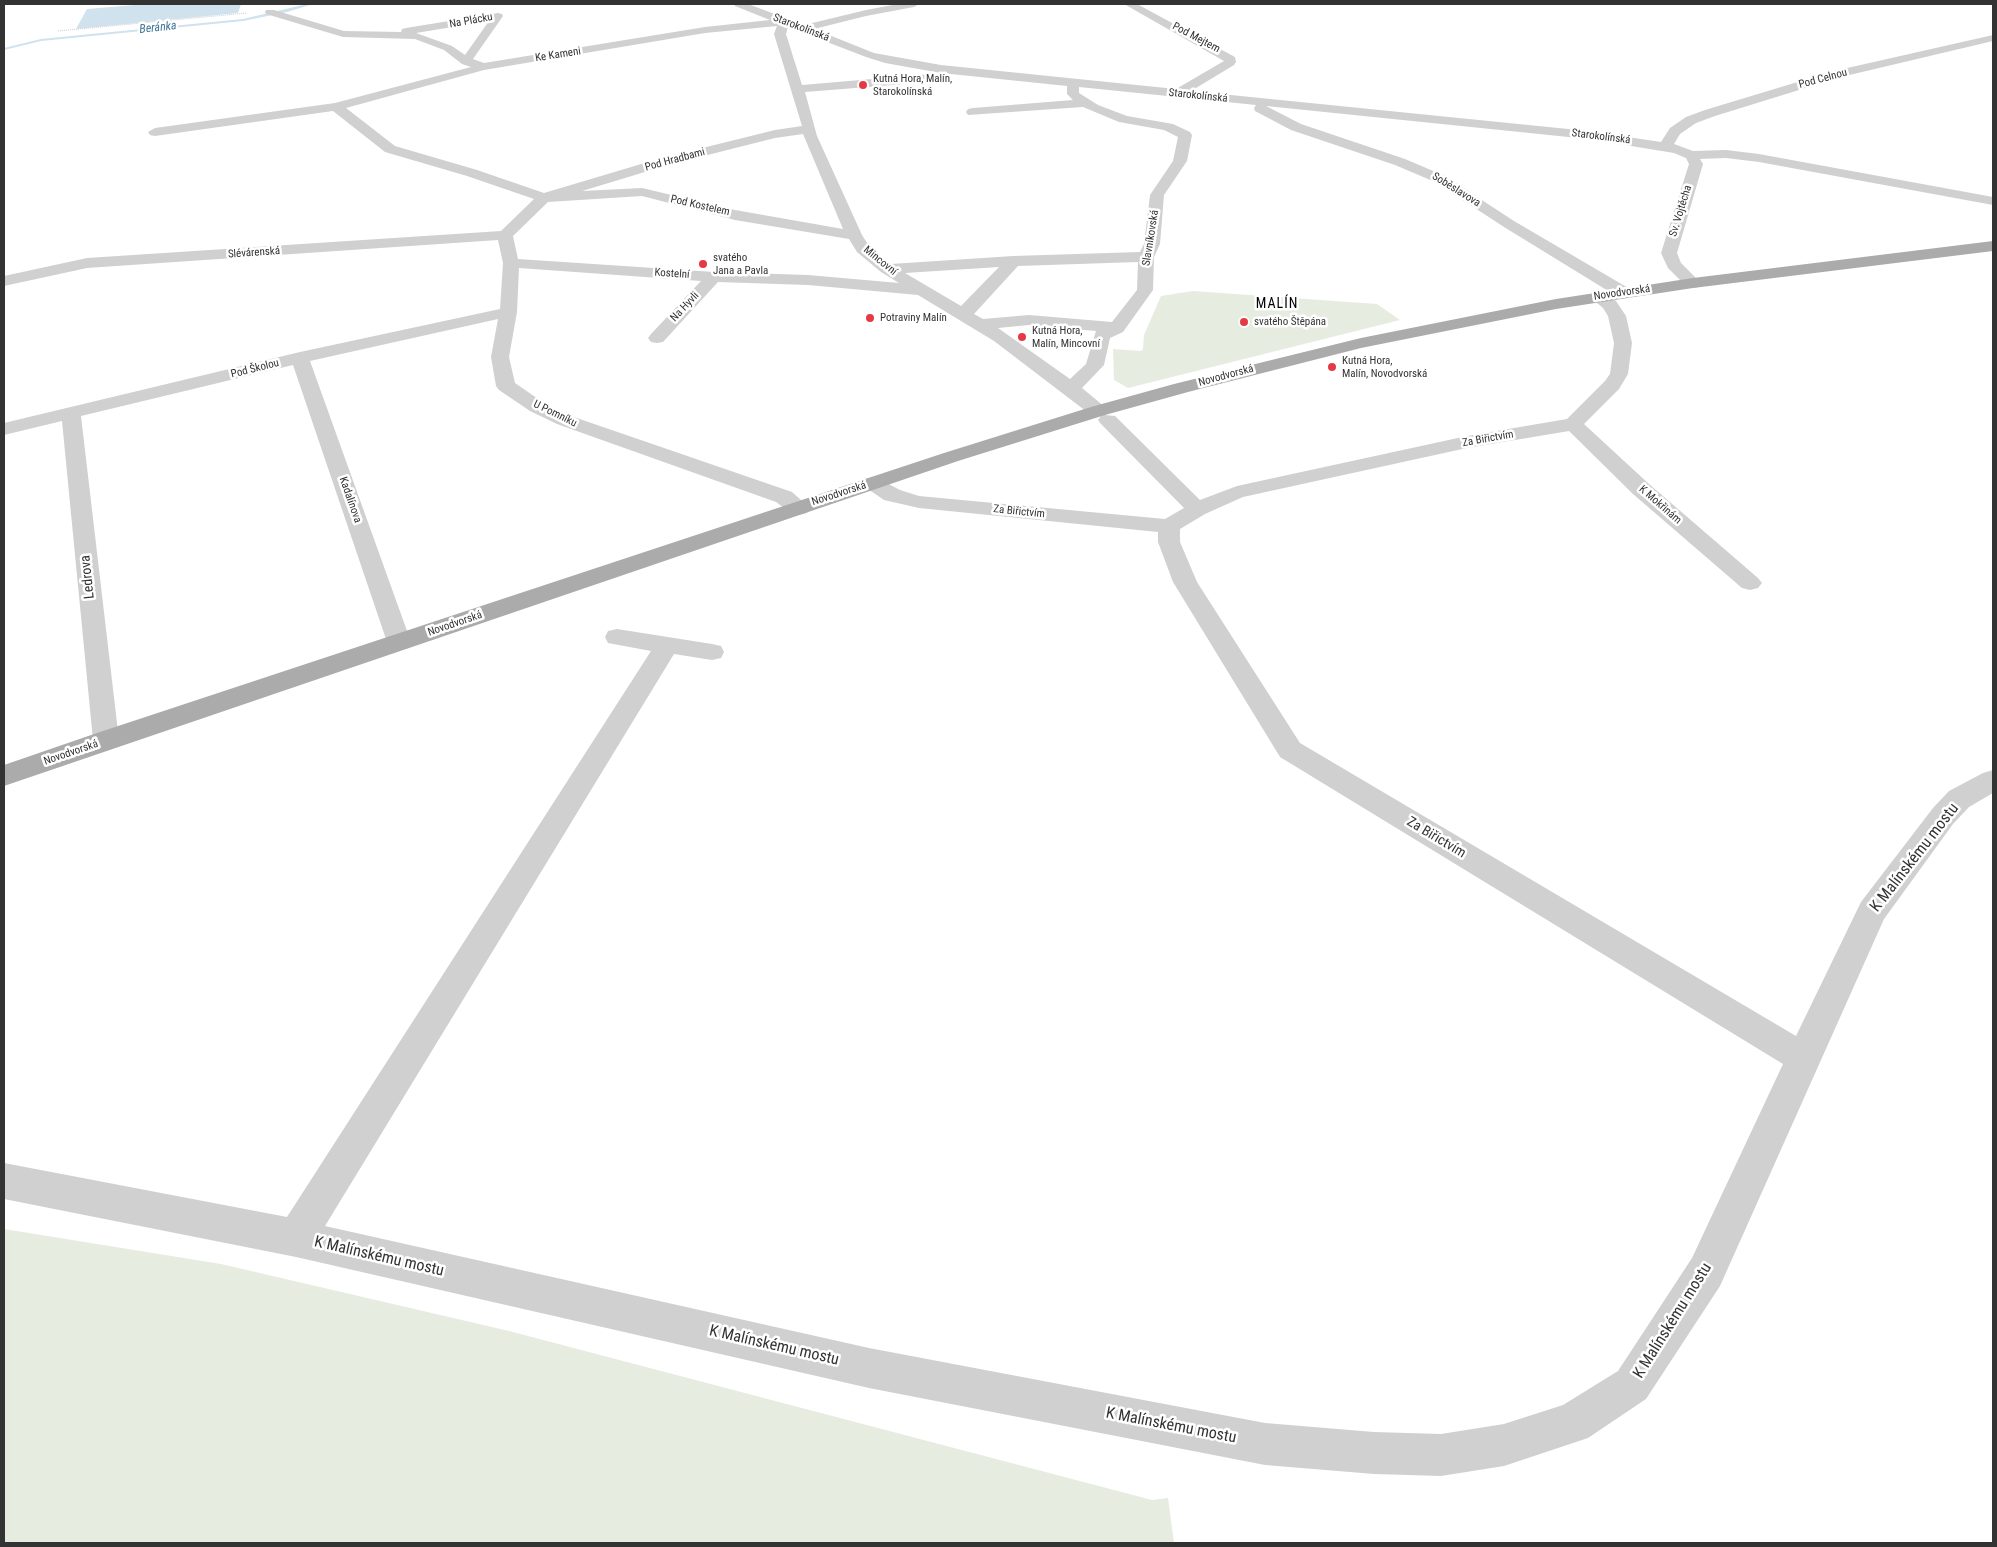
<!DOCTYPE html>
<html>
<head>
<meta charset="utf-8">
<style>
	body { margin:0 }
	#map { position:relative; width:1997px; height:1547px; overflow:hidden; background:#fff; font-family:"Roboto Condensed",sans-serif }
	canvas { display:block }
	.frame { position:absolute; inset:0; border:5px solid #333; pointer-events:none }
</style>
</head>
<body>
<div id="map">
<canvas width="1997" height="1547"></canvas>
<div class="frame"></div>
</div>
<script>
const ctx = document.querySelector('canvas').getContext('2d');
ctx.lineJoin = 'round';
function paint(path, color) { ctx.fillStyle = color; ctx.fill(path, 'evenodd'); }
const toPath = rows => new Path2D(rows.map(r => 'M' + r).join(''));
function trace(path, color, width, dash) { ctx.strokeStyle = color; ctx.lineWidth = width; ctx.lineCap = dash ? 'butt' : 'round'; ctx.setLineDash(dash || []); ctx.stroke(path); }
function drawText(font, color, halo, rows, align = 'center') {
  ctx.font = font + ' "Roboto Condensed",sans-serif'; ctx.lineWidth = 5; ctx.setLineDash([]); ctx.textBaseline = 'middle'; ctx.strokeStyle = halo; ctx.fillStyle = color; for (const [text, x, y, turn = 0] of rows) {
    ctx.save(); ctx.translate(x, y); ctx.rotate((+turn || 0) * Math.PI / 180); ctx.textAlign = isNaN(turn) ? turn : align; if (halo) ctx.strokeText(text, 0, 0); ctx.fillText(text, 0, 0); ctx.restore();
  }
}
const green = toPath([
	[1193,291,1377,304,1400,320,1128,388,1114,380,1113,349,1141,351,1143,349,1144,335,1161,296],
	[4,1229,221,1264,509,1331,1152,1500,1168,1498,1174,1543,4,1543]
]);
const water = toPath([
	[147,4,241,4,238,13,76,29,87,9]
]);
const stream = toPath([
	[307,4,313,4,287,12,243,21,41,41,4,50,4,48,41,39,243,19,307,4]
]);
const path = toPath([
	[58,31,247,13]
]);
const minor = toPath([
	[734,4,748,4,804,25,866,10,898,4,919,4,914,7,866,16,814,29,874,53,941,65,1176,89,1224,61,1124,4,1137,4,1235,57,1236,62,1234,65,1191,91,1588,131,1661,142,1670,128,1686,117,1705,110,1834,71,1993,35,1993,41,1841,77,1715,116,1696,123,1680,134,1674,144,1693,151,1726,150,1759,154,1993,197,1993,205,1759,162,1726,158,1700,159,1703,164,1677,253,1681,263,1701,283,1699,287,1693,288,1687,287,1668,268,1661,253,1689,164,1686,158,1674,153,1588,139,1266,106,1301,124,1405,159,1445,176,1514,221,1630,289,1632,293,1630,297,1624,298,1618,297,1504,227,1435,182,1395,165,1291,130,1255,111,1254,108,1256,105,1079,87,1079,93,1098,105,1127,116,1173,124,1190,132,1192,135,1187,161,1164,195,1160,244,1154,257,1153,290,1123,332,1110,338,1104,365,1082,388,1105,407,1108,411,1105,415,1115,416,1200,500,1237,486,1467,436,1567,419,1605,381,1610,374,1614,343,1608,316,1603,308,1590,297,1593,293,1599,292,1605,293,1616,301,1626,316,1632,343,1628,374,1619,389,1584,424,1649,484,1758,578,1762,583,1758,588,1750,590,1742,588,1633,494,1569,431,1467,448,1243,497,1205,514,1180,529,1180,542,1197,582,1300,743,1796,1036,1861,902,1933,808,1949,791,1983,773,1993,770,1993,793,1969,807,1953,824,1884,919,1720,1286,1646,1399,1588,1438,1504,1466,1441,1476,1374,1474,1265,1465,869,1388,296,1257,4,1199,4,1163,287,1217,651,651,608,643,605,637,608,631,617,629,712,644,721,646,724,652,721,658,712,660,674,654,325,1226,869,1348,1265,1423,1374,1432,1441,1434,1504,1424,1563,1405,1618,1371,1692,1258,1783,1064,1280,757,1173,582,1158,542,1158,532,919,508,884,500,865,487,861,483,865,479,872,477,879,479,900,490,919,496,1165,519,1184,508,1101,424,1098,420,1101,416,1091,415,994,341,918,295,808,285,718,282,663,342,657,343,651,342,648,338,651,334,701,281,519,268,517,312,509,357,515,383,544,403,571,416,792,492,810,508,807,513,799,515,791,513,776,502,557,424,530,411,499,390,496,386,491,357,498,319,310,361,411,642,408,648,399,650,390,648,387,642,293,365,81,416,119,740,115,747,106,750,97,747,93,740,62,421,4,435,4,423,300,352,500,309,503,263,498,240,87,268,4,286,4,276,87,258,501,231,534,199,467,176,385,152,333,111,155,136,150,135,148,132,155,128,335,103,471,67,462,64,444,50,415,39,343,37,266,14,265,12,266,10,274,10,344,31,401,32,402,29,406,28,498,13,502,14,503,16,473,59,484,63,705,27,770,20,735,6,734,4],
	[489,21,465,55,452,46,416,33,489,21],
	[777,26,774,34,802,126,775,130,658,159,544,193,477,170,395,146,346,108,484,70,705,33,777,26],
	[788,27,866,57,885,63,941,73,1067,86,1067,94,1073,100,973,108,968,109,966,112,968,115,1083,107,1119,122,1164,130,1178,137,1173,161,1150,195,1144,244,1140,252,1013,256,891,264,869,246,862,235,817,136,805,92,931,82,937,78,931,74,802,85,786,34,788,27],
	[803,134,843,229,735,210,642,188,582,191,668,165,775,138,803,134],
	[642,196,735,220,849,239,857,252,881,272,899,283,808,275,714,272,518,259,513,236,548,202,642,196],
	[1138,262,1137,290,1112,322,1029,315,983,319,974,314,1018,266,1138,262],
	[999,267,961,306,905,273,999,267],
	[1029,325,1096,331,1086,364,1070,379,998,328,1029,325]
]);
const major = toPath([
	[1993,241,1993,251,1693,288,1556,309,1361,348,1188,392,1105,415,958,461,4,786,4,765,97,733,944,453,1091,407,1174,384,1361,338,1556,299,1693,278,1993,241]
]);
const markers = [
	[863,85,5,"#e63946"],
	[703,264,5,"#e63946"],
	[870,318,5,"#e63946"],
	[1244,322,5,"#e63946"],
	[1022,337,5,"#e63946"],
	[1332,367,5,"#e63946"]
];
const farStreetnames = [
	["Na Plácku",471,21,-10],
	["Starokolínská",801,28,21],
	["Pod Mejtem",1196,38,28],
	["Ke Kameni",558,55,-9],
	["Pod Celnou",1823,79,-15],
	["Starokolínská",1198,96,6],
	["Starokolínská",1601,137,7],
	["Pod Hradbami",675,160,-15],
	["Soběslavova",1456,190,32],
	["Pod Kostelem",700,206,13],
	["Sv. Vojtěcha",1681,211,-73],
	["Slavníkovská",1151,238,-81],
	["Slévárenská",254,253,-4],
	["Mincovní",880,261,39],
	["Kostelní",672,274,4],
	["Novodvorská",1622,293,-8],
	["Na Hyvli",685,307,-47],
	["Pod Školou",255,369,-14],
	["Novodvorská",1226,376,-15],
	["U Pomníku",555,414,26],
	["Za Biřictvím",1488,439,-10],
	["Novodvorská",839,494,-18],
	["Kadalínova",350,500,71],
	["K Mokřinám",1660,505,41],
	["Za Biřictvím",1019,512,6],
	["Novodvorská",455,624,-19],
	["Novodvorská",71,753,-19]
];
const farPoinames = [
	["Kutná Hora, Malín,",873,79],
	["Starokolínská",873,92],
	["svatého",713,258],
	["Jana a Pavla",713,271],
	["Potraviny Malín",880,318],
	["svatého Štěpána",1254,322],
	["Kutná Hora,",1032,331],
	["Malín, Mincovní",1032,344],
	["Kutná Hora,",1342,361],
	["Malín, Novodvorská",1342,374]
];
const farWaternames = [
	["Beránka",158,28,-6]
];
const farQuarternames = [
	["MALÍN",1277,304]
];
const streetNames = [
	["Ledrova",88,577,-96],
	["Za Biřictvím",1436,838,31]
];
const nearStreetnames = [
	["K Malínskému mostu",1915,858,-52],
	["K Malínskému mostu",379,1257,13],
	["K Malínskému mostu",1673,1321,-58],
	["K Malínskému mostu",774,1346,13],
	["K Malínskému mostu",1171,1426,11]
];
paint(green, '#e6ecdf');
paint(water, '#cfe2ee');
paint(stream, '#cfe2ee');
trace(path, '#cdcdcd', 1, [1, 1]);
paint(minor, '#d0d0d0');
paint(major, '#ababab');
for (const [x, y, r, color] of markers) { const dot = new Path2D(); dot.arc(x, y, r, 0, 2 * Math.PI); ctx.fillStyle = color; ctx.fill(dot); trace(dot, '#fff', 2); }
drawText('11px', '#333', '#fff', farStreetnames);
drawText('11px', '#333', '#fff', farPoinames, 'left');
drawText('italic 12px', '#3f7597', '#fff', farWaternames);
ctx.letterSpacing = '1px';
drawText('14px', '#000', '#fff', farQuarternames);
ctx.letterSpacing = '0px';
drawText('14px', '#333', '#fff', streetNames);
drawText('16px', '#333', '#fff', nearStreetnames);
</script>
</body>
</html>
